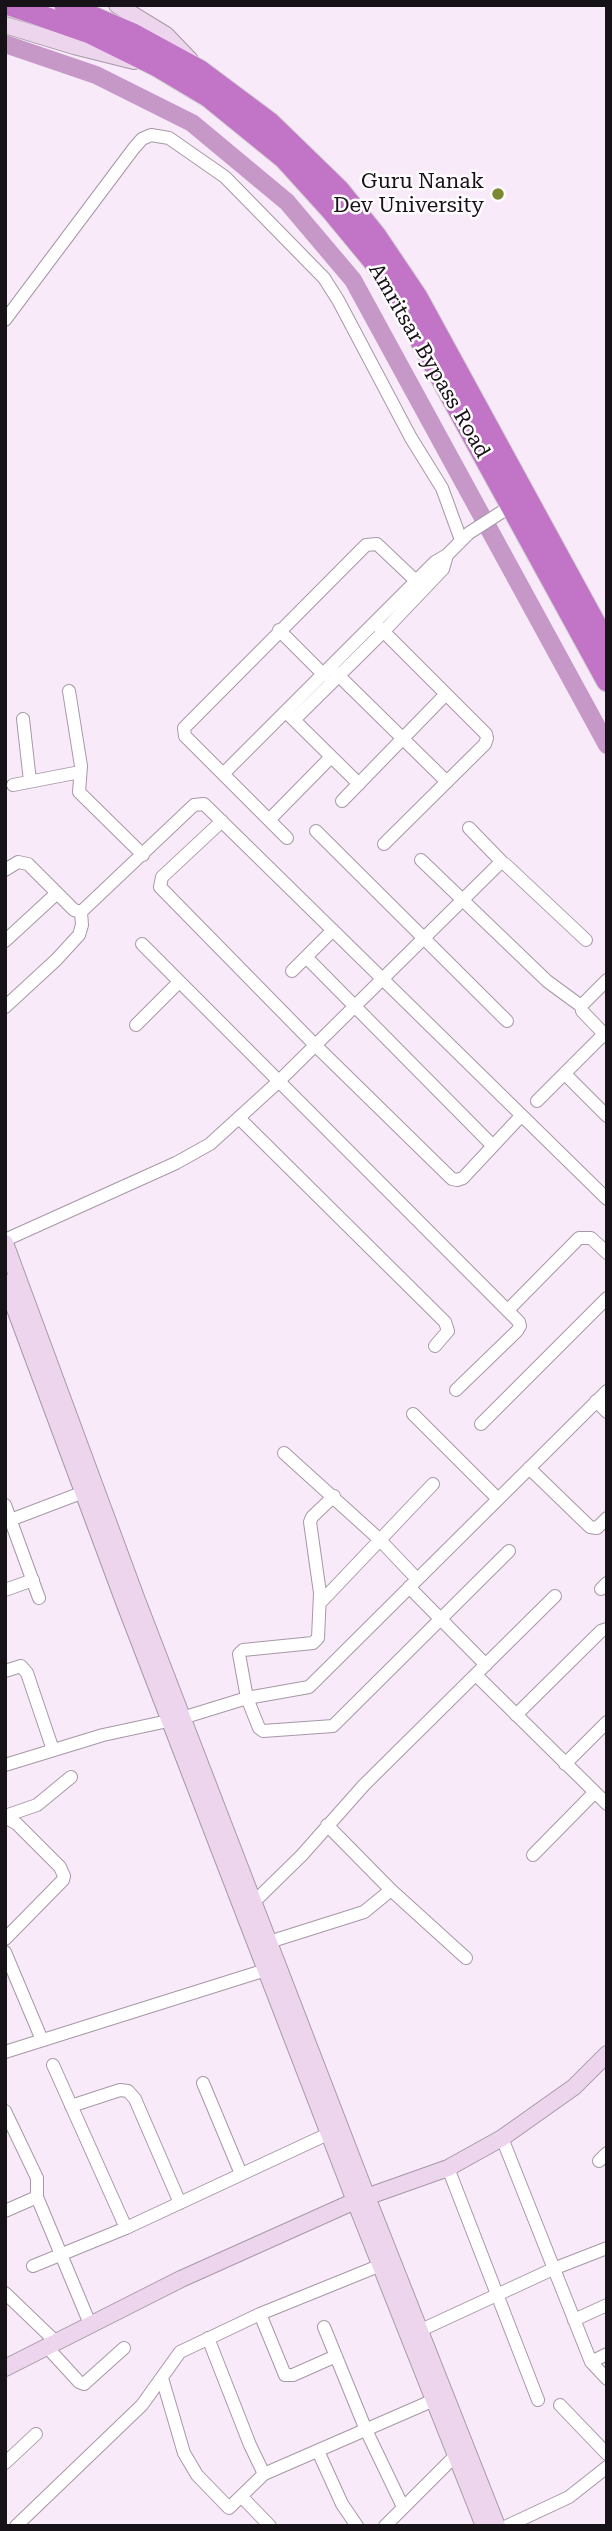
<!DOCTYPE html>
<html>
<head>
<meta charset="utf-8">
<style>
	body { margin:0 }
	#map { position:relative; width:612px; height:2531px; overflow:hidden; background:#f9eaf9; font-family:"Roboto Serif",serif }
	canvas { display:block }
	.frame { position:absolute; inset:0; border:7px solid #171217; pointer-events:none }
</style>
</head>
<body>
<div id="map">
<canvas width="612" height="2531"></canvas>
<div class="frame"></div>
</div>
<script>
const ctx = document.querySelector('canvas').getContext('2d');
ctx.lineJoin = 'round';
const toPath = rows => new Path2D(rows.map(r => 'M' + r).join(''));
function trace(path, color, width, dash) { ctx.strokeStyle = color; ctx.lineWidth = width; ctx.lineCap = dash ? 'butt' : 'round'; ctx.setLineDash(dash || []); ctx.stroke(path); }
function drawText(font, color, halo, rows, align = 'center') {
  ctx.font = font + ' "Roboto Serif",serif'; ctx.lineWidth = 5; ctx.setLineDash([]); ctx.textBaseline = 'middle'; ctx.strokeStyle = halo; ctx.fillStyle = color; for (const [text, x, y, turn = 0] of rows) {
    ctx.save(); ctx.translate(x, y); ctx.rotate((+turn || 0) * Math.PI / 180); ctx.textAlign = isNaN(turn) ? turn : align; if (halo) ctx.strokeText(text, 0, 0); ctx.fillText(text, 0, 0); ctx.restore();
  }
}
const river = toPath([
	[5,44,96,75,192,123,287,202,353,280,607,745]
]);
const street = toPath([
	[5,320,134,148,142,139,151,135,169,138,225,177,324,278,338,300,411,438,442,488,461,540],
	[375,623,486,734,487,738,485,744,384,844],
	[279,630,324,675],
	[335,672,447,782],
	[69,691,81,766,79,792,143,855],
	[288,714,359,784],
	[23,719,30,781],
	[294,720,383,632,443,569,447,555],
	[223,774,435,562,447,555,469,533,511,506],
	[13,785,80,772],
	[342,801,445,695],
	[269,820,331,757],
	[222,821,162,877,160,887,315,1045,452,1179,457,1180,463,1178,521,1116],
	[469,828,502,862],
	[316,831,507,1021],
	[287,838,185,736,184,728,366,545,377,544,416,581],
	[421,860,547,981,581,1006],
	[5,870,18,862,28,864,74,910,81,912,194,805,204,804,607,1199],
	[5,941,57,893],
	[142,944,519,1322,520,1326,517,1331,456,1390],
	[306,957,493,1146],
	[292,971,333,930],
	[607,980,581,1006,582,1011,607,1037],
	[5,1007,56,960,79,935,82,925,81,912],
	[136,1025,179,982],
	[565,1074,607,1116],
	[537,1101,604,1034],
	[240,1119,445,1322,448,1331,435,1346],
	[5,1240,176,1163,210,1144,278,1082,500,863,505,864,586,940],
	[508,1310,579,1238,591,1238,607,1253],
	[596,1401,607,1412],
	[413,1414,498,1499],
	[481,1424,607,1298],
	[284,1453,379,1539,417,1579],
	[529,1468,590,1527,597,1528,607,1518],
	[334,1496,312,1517,310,1522,320,1593,318,1638,313,1643,243,1650,239,1654,247,1698,259,1728,263,1731,333,1726,509,1551],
	[5,1505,39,1598],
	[5,1522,89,1490],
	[409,1587,486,1665],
	[601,1589,607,1583],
	[5,1590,33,1580],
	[320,1603,433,1484],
	[5,1671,21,1666,27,1673,53,1750],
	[476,1675,607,1804],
	[516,1715,601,1631,607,1629],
	[565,1764,607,1722],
	[5,1765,103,1735,182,1718,247,1698,309,1687,607,1391],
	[5,1816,37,1805,71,1777],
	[5,1817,17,1824,60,1867,64,1876,63,1880,5,1939],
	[327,1825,391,1890,466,1958],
	[533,1855,594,1793],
	[254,1902,302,1855,364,1785,555,1596],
	[269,1942,364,1912,391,1890],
	[5,1952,42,2040],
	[5,2052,272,1968],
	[53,2065,126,2228],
	[203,2083,241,2174],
	[71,2106,120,2090,128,2091,135,2099,180,2203],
	[5,2111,37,2178,37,2197,90,2324],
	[502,2138,591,2362,607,2379],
	[599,2161,607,2153],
	[448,2168,538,2400],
	[5,2211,37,2197],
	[33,2266,126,2228,330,2133],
	[5,2293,55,2341],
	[260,2314,285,2375,293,2375,336,2356],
	[574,2320,607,2305],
	[324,2327,366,2430,403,2507],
	[421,2330,553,2269,607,2248],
	[208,2338,250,2445,264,2474],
	[46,2346,79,2382,84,2384,124,2348],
	[591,2362,607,2354],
	[162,2378,184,2453,197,2475,229,2508,264,2474,434,2400],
	[560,2405,607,2454],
	[318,2451,342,2504,357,2526],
	[5,2463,36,2434],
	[242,2497,270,2526],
	[16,2526,142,2405,180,2352,260,2314,381,2265],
	[385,2526,456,2455],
	[507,2526,569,2497,607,2467]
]);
const secondary = toPath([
	[117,5,166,35,190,60],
	[5,25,74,46,134,61],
	[5,1243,137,1600,367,2197,497,2526],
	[5,1282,124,1602,355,2201,484,2526],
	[5,2368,181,2279,355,2201,448,2168,502,2138,574,2087,607,2054]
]);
const highway = toPath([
	[10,5,90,33,157,66,209,97,284,158,332,211,375,263,390,285,607,681],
	[65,5,133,34,199,70,270,123,339,190,376,236,417,297,607,645]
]);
const markers = [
	[498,194,7,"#7e8733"]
];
const poiNames = [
	["Guru Nanak",484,182],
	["Dev University",484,206]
];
const streetNames = [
	["Amritsar Bypass Road",429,361,60]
];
trace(river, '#c698c8', 18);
trace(street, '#a698a6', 14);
trace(secondary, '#a698a6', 18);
trace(highway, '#d5d4d5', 23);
trace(street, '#fff', 12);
trace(secondary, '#edd5ee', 16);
trace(highway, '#c274c6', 21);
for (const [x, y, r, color] of markers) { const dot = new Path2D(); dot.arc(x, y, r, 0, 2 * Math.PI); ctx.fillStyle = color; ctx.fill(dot); trace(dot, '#fffcff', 2.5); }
drawText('21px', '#171217', '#fffcff', poiNames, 'right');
drawText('21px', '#171217', '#fffcff', streetNames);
</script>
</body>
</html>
